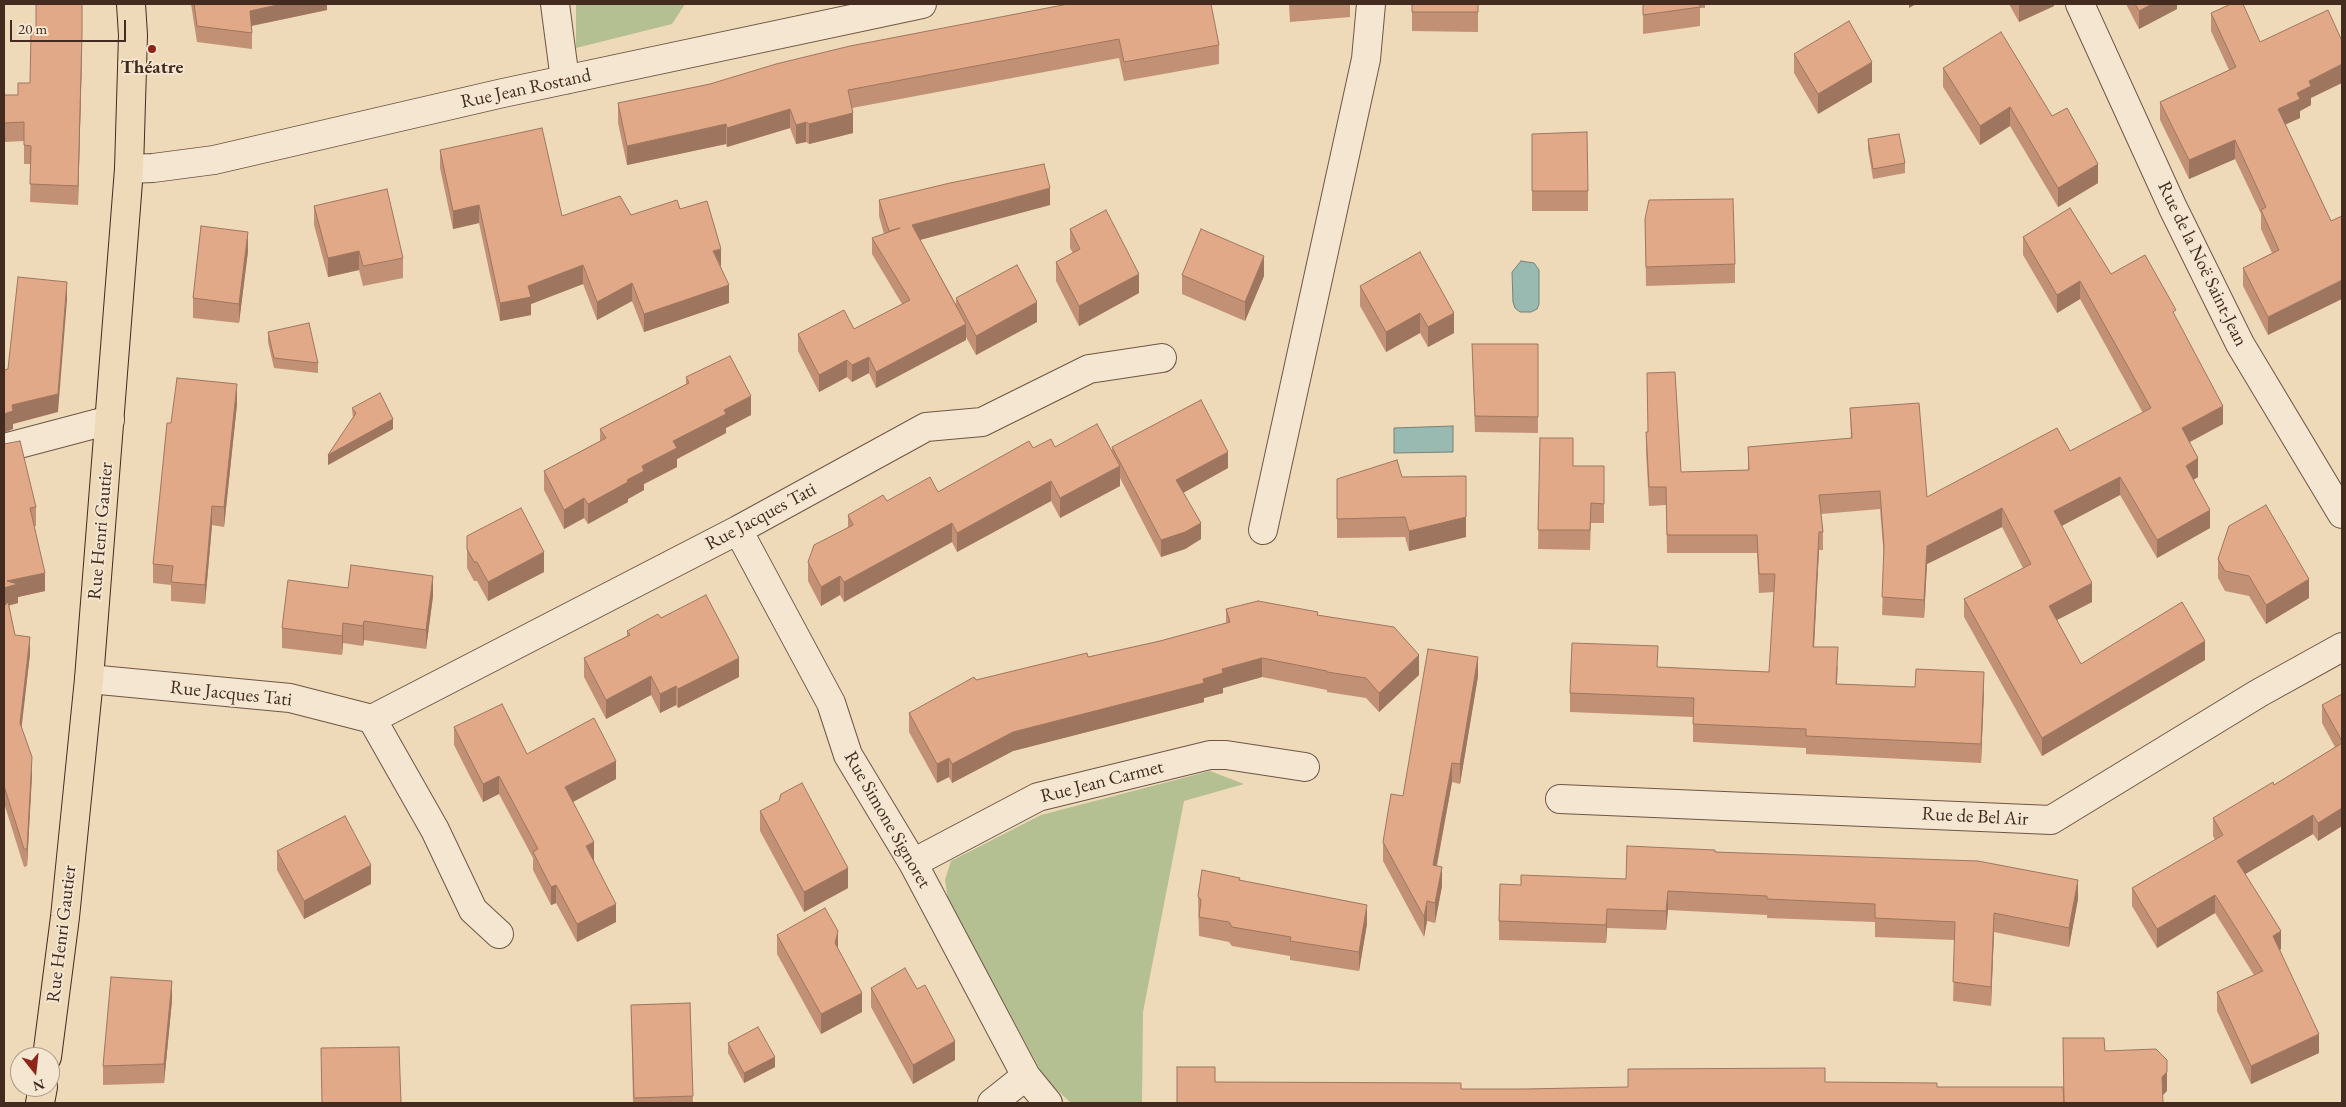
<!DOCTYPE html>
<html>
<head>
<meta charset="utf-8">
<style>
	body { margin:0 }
	#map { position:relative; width:2346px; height:1107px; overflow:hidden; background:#eed9b8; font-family:"EB Garamond",serif }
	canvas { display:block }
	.frame { position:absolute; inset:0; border:5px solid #442b20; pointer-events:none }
	.north { position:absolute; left:10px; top:1047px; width:50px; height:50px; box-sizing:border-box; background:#f4e6d1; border:1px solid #ae9b8a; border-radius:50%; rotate:164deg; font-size:14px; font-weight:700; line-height:20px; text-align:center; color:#442b20 }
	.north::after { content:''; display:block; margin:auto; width:18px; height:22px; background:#8f2418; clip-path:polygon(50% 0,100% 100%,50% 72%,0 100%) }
	.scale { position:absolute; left:10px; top:20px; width:116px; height:22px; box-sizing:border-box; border:2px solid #442b20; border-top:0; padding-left:6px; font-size:15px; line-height:18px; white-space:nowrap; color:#442b20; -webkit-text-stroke:4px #f4e6d1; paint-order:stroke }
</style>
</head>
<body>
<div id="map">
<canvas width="2346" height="1107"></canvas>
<div class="frame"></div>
<div class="north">N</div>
<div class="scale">20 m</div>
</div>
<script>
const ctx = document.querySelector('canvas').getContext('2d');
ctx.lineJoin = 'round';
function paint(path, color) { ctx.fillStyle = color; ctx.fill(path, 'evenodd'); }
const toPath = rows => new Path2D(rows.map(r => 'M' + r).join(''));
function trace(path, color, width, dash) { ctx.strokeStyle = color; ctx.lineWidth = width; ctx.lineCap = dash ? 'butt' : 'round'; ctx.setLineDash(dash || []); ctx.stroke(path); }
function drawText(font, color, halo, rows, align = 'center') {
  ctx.font = font + ' "EB Garamond",serif'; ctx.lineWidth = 4; ctx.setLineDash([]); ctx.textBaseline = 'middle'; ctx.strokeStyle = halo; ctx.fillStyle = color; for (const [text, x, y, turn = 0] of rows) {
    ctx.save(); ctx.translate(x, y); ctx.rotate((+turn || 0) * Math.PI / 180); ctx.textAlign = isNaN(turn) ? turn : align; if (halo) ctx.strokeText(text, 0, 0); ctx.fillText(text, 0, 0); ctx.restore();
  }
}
const green = toPath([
	[576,4,685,4,672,24,576,48],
	[1210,771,1244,784,1184,801,1143,1012,1142,1103,1071,1103,1045,1079,948,899,945,880,951,861,1041,815]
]);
const water = toPath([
	[1521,261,1534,263,1539,270,1539,304,1537,309,1531,312,1520,312,1515,308,1513,302,1512,272,1521,261],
	[1453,426,1453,452,1394,453,1394,428,1453,426]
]);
const minor = toPath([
	[555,4,565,80],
	[2080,4,2173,208,2240,344,2342,514],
	[129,169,153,168,214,160,503,93,922,4],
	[4,448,110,420],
	[738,530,831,703,848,755,913,863,1026,1076,1048,1103],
	[1263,530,1366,59,1371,4],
	[89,679,290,698,372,719,738,530,926,427,982,422,1089,369,1162,358],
	[372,719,435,830,473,910,499,934],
	[1560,799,2051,820,2259,693,2342,647],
	[913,863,1038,797,1210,755,1226,755,1305,767],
	[992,1103,1026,1076]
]);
const major = toPath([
	[47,1057,65,917,89,679,129,169,133,35,131,4],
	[40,1103,43,1087]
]);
const wall = toPath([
	[191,4,327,4,327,10,252,26,252,49,197,42],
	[1068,4,1219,45,1219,64,1124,81,1119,58,852,108,853,133,809,144,806,142,796,144,790,128,727,147,726,144,627,165,618,123,618,103,710,84],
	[1289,4,1350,4,1350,17,1290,22],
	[1412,4,1478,4,1478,32,1412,31],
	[1643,4,1705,4,1705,8,1700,8,1700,26,1643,34],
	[2009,4,2054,4,2054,6,2019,22],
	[2126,4,2177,4,2177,9,2139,29],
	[2211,13,2260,42,2311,98,2311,105,2300,111,2300,118,2285,124,2331,221,2268,335,2243,286,2243,268,2272,253,2261,229,2261,214,2235,159,2189,179,2160,120,2160,102,2229,70,2211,31],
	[82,53,78,205,30,202,31,164,24,164,24,141,4,142,4,95,18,95,30,83],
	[1794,54,1872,82,1818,114,1794,73],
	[1943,68,2052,116,2098,183,2058,207,2010,126,1980,145,1943,87],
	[1532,134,1588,191,1588,211,1532,211],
	[1868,139,1905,163,1905,173,1873,179,1868,149],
	[440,150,562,216,631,215,680,209,721,267,729,303,644,332,632,301,597,320,583,284,531,304,531,315,500,321,479,223,453,229,440,168],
	[879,200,1050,205,920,240,956,304,956,298,1037,322,976,355,966,337,966,340,876,388,869,373,852,382,847,377,819,392,798,351,798,334,854,329,902,304,872,254,872,238,884,234,879,216],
	[314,206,403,258,403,278,363,286,359,270,328,277,314,225],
	[1645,219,1735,264,1735,283,1646,286],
	[1070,229,1139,293,1079,326,1056,281,1056,262,1073,253,1070,248],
	[2023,237,2111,274,2176,318,2223,424,2190,442,2198,477,2193,480,2210,528,2157,558,2120,495,2061,526,2092,602,2057,620,2081,664,2205,660,2042,756,1964,617,1964,599,2023,568,2002,527,1927,564,1924,618,1882,615,1884,558,1880,509,1821,514,1823,532,1823,550,1819,550,1814,647,1838,666,1837,684,1984,690,1981,763,1806,754,1806,748,1693,742,1693,717,1570,712,1570,693,1658,667,1769,672,1774,592,1759,593,1757,553,1667,553,1666,505,1649,506,1646,451,1646,432,1681,472,1748,470,1748,447,1851,439,1850,408,1927,497,2070,451,2143,413,2080,299,2057,313,2023,255],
	[248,251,239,323,193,318,193,298],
	[1420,252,1454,333,1428,347,1420,333,1386,352,1360,306,1360,286],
	[1182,275,1264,276,1245,321,1182,294],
	[268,332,318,363,318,373,274,368,268,342],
	[1472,344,1538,344,1538,433,1475,432],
	[686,377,751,415,726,428,726,433,677,459,677,467,644,484,644,490,628,499,628,502,588,524,584,518,564,529,544,490,544,471,600,441,600,429,686,384],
	[237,404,224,527,212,525,205,604,171,601,171,585,153,583,153,564,171,423],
	[352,408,393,429,328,465,353,418],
	[1540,438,1573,466,1604,466,1604,523,1591,523,1590,550,1538,549],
	[4,444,36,507,36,526,34,526,45,591,18,597,18,603,9,605,15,635,30,654,21,727,32,775,27,866,24,867,4,803],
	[1055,447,1112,452,1112,447,1228,468,1183,492,1201,539,1185,549,1161,557,1120,478,1120,486,1060,518,1051,501,957,552,952,542,844,602,840,595,821,606,808,581,808,562,848,527,848,515,887,501,938,492,1033,448],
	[1402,477,1466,537,1409,551,1405,537,1337,538,1337,479],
	[467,536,544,572,488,601,477,581,474,581,467,568],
	[2218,559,2309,598,2266,624,2249,596,2225,591,2218,578],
	[348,588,433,596,426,649,364,640,363,646,343,643,342,655,282,648,282,628],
	[1226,609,1318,615,1419,675,1379,712,1366,698,1327,692,1327,690,1262,677,1223,688,1223,693,1204,698,1204,702,1013,751,952,783,949,777,937,783,909,732,909,713,976,680,1088,657,1160,641,1226,623],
	[661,618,739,677,678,708,676,705,660,713,651,695,606,719,584,677,584,658,627,636,627,631],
	[1478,676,1460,784,1452,782,1437,866,1442,886,1435,923,1427,921,1424,937,1383,861,1383,842,1403,796],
	[2342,694,2342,826,2318,841,2313,834,2245,874,2281,949,2280,950,2319,1053,2251,1084,2217,1011,2217,992,2254,975,2215,913,2157,948,2132,906,2132,888,2215,840,2213,836,2213,818,2274,785,2335,747,2322,723,2322,705],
	[454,727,527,754,616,779,573,802,616,922,577,942,556,903,551,905,533,870,533,858,499,794,483,802,454,745],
	[760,811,848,888,804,912,760,831],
	[277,851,371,884,304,919,277,870],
	[1715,852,2078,899,2069,947,1994,932,1991,1006,1953,1001,1955,940,1875,937,1875,922,1767,918,1767,915,1668,910,1666,930,1607,928,1606,943,1499,940,1499,921,1521,885,1626,879],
	[1240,880,1367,924,1359,971,1290,960,1290,956,1232,946,1229,942,1199,936,1198,896],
	[777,935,838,949,862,1012,821,1034,777,954],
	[871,988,955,1060,913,1084,871,1007],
	[172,1000,164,1083,103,1085,103,1066],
	[690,1003,693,1103,633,1103,631,1005],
	[728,1043,775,1067,744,1083,728,1053]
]);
const shadedWall = toPath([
	[282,4,327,4,327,10,250,26,250,11],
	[1909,4,1916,4,1909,8],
	[2019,4,2054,4,2054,6,2019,22],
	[2152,4,2177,4,2177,9,2139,29,2139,11],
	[82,35,82,53,78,205,78,186],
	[1872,62,1872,82,1818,114,1818,94],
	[2342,64,2342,83,2311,98,2311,105,2300,111,2300,118,2278,128,2278,109,2297,93,2309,81],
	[2010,107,2010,126,1980,145,1980,126],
	[790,109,790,128,727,147,727,128],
	[853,113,853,133,809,144,809,124],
	[806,122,806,142,796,144,796,125],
	[726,124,726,144,627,165,627,146],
	[2235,140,2235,159,2189,179,2189,160],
	[2098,164,2098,183,2058,207,2058,188],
	[1050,188,1050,205,912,242,912,225],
	[479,205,479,223,453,229,453,211],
	[248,232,248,251,239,323,239,304],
	[721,249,721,267,713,251],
	[359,251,359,270,328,277,328,258],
	[1264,256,1264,276,1245,321,1245,302],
	[583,265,583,284,531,304,531,315,500,321,500,303,528,286],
	[1139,274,1139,293,1079,326,1079,306],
	[2342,280,2342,299,2268,335,2268,317],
	[2080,281,2080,299,2057,313,2057,295],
	[67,282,67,300,58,412,13,424,13,429,4,433,4,414,12,405],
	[632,283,632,301,597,320,597,302],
	[729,285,729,303,644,332,644,314],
	[1037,302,1037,322,976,355,976,336],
	[1420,313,1420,333,1386,352,1386,332],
	[1454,313,1454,333,1428,347,1428,327],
	[966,324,966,340,876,388,876,372],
	[869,357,869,373,852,382,852,365],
	[847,360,847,377,819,392,819,375],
	[237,384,237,404,224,527,224,507],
	[751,396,751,415,726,428,726,433,677,459,677,467,644,484,644,490,628,499,628,502,588,524,588,504,642,466,673,441,724,410],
	[2223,406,2223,424,2182,446,2182,428],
	[393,419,393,429,328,465,328,455],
	[1228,452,1228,468,1176,497,1176,480],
	[2198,458,2198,477,2186,484,2186,466],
	[1120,466,1120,486,1060,518,1060,498],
	[2120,477,2120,495,2054,530,2054,511],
	[1051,481,1051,501,957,552,957,533],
	[584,498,584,518,564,529,564,510],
	[212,506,212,525,205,604,205,585],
	[2002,508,2002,527,1927,564,1924,618,1924,600,1927,546],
	[2210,510,2210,528,2157,558,2157,540],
	[1466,517,1466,537,1409,551,1409,531],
	[952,523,952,542,844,602,844,582],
	[1201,523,1201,539,1185,549,1161,557,1161,540],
	[1819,532,1819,550,1813,665,1813,647],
	[544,552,544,572,488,601,488,582],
	[45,573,45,591,18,597,18,603,4,607,4,588,7,581],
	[433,576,433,596,426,649,426,630],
	[840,576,840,595,821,606,821,587],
	[2309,579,2309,598,2266,624,2266,605],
	[2092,583,2092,602,2049,624,2049,606],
	[364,621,364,640,363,646,363,626],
	[343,623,343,643,342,655,342,636],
	[30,637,30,654,20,741,20,723],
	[2205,641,2205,660,2042,756,2042,738],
	[1419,655,1419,675,1379,712,1379,693],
	[1478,657,1478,676,1460,784,1460,764],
	[739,658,739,677,678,708,678,689],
	[1262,658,1262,677,1223,688,1223,693,1204,698,1204,702,1013,751,952,783,952,764,1013,732,1203,679,1222,669],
	[1984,672,1984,690,1981,763,1981,744],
	[651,676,651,695,606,719,606,700],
	[676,686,676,705,660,713,660,694],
	[32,757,32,775,27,866,27,849],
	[949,758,949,777,937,783,937,764],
	[616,761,616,779,565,806,565,787],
	[1452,763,1452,782,1433,884,1433,865],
	[499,776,499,794,483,802,483,784],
	[2342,808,2342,826,2318,841,2318,823],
	[2313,815,2313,834,2237,879,2237,861],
	[594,842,594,860,586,864,586,846],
	[371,865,371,884,304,919,304,901],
	[1442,867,1442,886,1435,923,1435,903],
	[848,868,848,888,804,912,804,892],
	[2078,880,2078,899,2069,947,2069,928],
	[556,885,556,903,551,905,551,887],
	[1668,891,1668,910,1666,930,1666,911],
	[2215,895,2215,913,2157,948,2157,929],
	[1427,901,1427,921,1424,937,1424,917],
	[616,904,616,922,577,942,577,924],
	[1367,905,1367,924,1359,971,1359,952],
	[1607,909,1607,928,1606,943,1606,925],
	[1994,913,1994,932,1991,1006,1991,987],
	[838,931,838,951,835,943],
	[2281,931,2281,949,2273,954,2273,936],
	[172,981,172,1000,164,1083,164,1064],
	[862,993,862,1012,821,1034,821,1014],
	[2319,1034,2319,1053,2251,1084,2251,1066],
	[955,1041,955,1060,913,1084,913,1065],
	[775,1057,775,1067,744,1083,744,1073],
	[2167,1060,2167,1091,2162,1096,2162,1077]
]);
const building = toPath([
	[36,4,82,4,82,35,78,186,30,184,31,146,24,145,24,122,4,123,4,95,18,95,18,83,30,83,31,33,36,33,36,4],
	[194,4,282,4,250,11,252,33,197,26,194,4],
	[1068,4,1211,4,1219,45,1124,62,1119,39,848,90,853,113,809,124,806,122,796,125,790,109,727,128,726,124,627,146,618,103,710,84,776,64,850,46,1068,4],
	[1412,4,1478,4,1478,12,1412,12,1412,4],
	[1643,4,1700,4,1700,7,1643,15,1643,4],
	[2135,4,2152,4,2139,11,2135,4],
	[2231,4,2243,4,2260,42,2328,10,2342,41,2342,64,2309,81,2311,86,2297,93,2300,99,2278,109,2331,221,2342,216,2342,280,2268,317,2243,268,2279,250,2261,210,2266,207,2235,140,2189,160,2160,102,2236,67,2211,13,2231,4],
	[1849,21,1872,62,1818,94,1794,54,1849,21],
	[2001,32,2052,116,2067,108,2098,164,2058,188,2010,107,1980,126,1943,68,2001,32],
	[542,128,562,216,620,196,631,215,677,200,680,209,707,201,721,249,713,251,729,285,644,314,632,283,597,302,583,265,528,286,531,297,500,303,479,205,453,211,440,150,542,128],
	[1587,132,1588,191,1532,191,1532,134,1587,132],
	[1899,134,1905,163,1873,169,1868,139,1899,134],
	[1044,164,1050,188,912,225,966,324,876,372,869,357,852,365,847,360,819,375,798,334,844,310,854,329,910,300,872,238,900,228,889,231,879,200,950,183,1044,164],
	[387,189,403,258,363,266,359,251,328,258,314,206,387,189],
	[1733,199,1735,264,1646,267,1645,219,1649,200,1733,199],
	[2070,208,2111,274,2145,255,2176,310,2173,312,2223,406,2182,428,2198,458,2186,466,2210,510,2157,540,2120,477,2054,511,2092,583,2049,606,2081,664,2182,602,2205,641,2042,738,1964,599,2031,564,2002,508,1927,546,1924,600,1882,597,1884,547,1880,491,1819,495,1823,532,1819,532,1813,647,1838,647,1836,684,1915,687,1916,669,1984,672,1981,744,1806,736,1806,729,1693,724,1694,698,1570,693,1572,643,1658,646,1657,667,1769,672,1775,574,1759,574,1757,535,1667,535,1666,487,1649,487,1646,432,1648,432,1647,373,1675,372,1681,472,1749,470,1748,447,1852,438,1850,408,1919,403,1927,497,2057,428,2070,451,2151,408,2080,281,2057,295,2023,237,2070,208],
	[1106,210,1139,274,1079,306,1056,262,1080,249,1070,229,1106,210],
	[201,226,248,232,239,304,193,298,201,226],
	[1201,229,1264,256,1245,302,1182,275,1201,229],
	[1420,252,1454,313,1428,327,1420,313,1386,332,1360,286,1420,252],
	[1017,265,1037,302,976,336,956,298,1017,265],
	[18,277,67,282,58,394,12,405,13,411,4,414,4,370,8,369,18,277],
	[309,323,318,363,274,358,268,332,309,323],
	[1472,344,1538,344,1538,417,1475,416,1472,344],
	[730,356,751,396,724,410,726,414,673,441,677,448,642,466,644,471,627,480,628,482,588,504,584,498,564,510,544,471,606,438,600,429,689,383,686,377,730,356],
	[177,378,237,384,224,507,212,506,205,585,171,582,173,566,153,564,167,423,171,423,177,378],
	[380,393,393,419,328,455,356,413,352,408,380,393],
	[1201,400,1228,452,1176,480,1201,523,1185,532,1161,540,1112,447,1201,400],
	[1097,424,1120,466,1060,498,1051,481,957,533,952,523,844,582,840,576,821,587,808,562,814,545,853,525,848,515,883,495,887,501,930,477,938,492,1029,441,1033,448,1051,439,1055,447,1097,424],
	[1540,438,1573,438,1573,466,1604,466,1604,504,1591,503,1590,530,1538,530,1540,438],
	[20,441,36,507,30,508,45,573,7,581,18,584,4,588,4,444,20,441],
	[1397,460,1402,477,1466,476,1466,517,1409,531,1405,517,1337,519,1337,479,1397,460],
	[2266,505,2309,579,2266,605,2249,576,2225,571,2218,559,2229,526,2266,505],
	[521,508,544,552,488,582,477,562,474,562,467,549,467,536,521,508],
	[351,565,433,576,426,630,364,621,363,626,343,623,342,636,282,628,288,580,348,588,351,565],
	[706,595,739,658,678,689,676,686,660,694,651,676,606,700,584,658,630,635,627,631,643,622,658,614,661,618,706,595],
	[1258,601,1318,612,1317,615,1394,627,1419,655,1379,693,1366,678,1327,672,1327,671,1262,658,1222,669,1223,673,1203,679,1204,683,1013,732,952,764,949,758,937,764,909,713,974,677,976,680,1087,653,1088,657,1160,641,1230,622,1226,609,1258,601],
	[8,602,15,635,30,637,20,723,32,757,27,849,24,849,4,786,4,606,8,602],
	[1428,649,1478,657,1460,764,1452,763,1433,865,1442,867,1435,903,1427,901,1424,917,1383,842,1391,794,1403,796,1428,649],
	[2342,694,2342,741,2322,705,2342,694],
	[502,704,527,754,594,718,616,761,565,787,594,842,586,846,616,904,577,924,556,885,551,887,533,852,538,849,499,776,483,784,454,727,502,704],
	[2342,743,2342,808,2318,823,2313,815,2237,861,2281,931,2273,936,2319,1034,2251,1066,2217,992,2263,971,2215,895,2157,929,2132,888,2223,835,2213,818,2273,782,2274,785,2342,743],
	[802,783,848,868,804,892,760,811,779,801,781,794,802,783],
	[345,816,371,865,304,901,277,851,345,816],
	[1627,846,1715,850,1715,852,1978,861,2078,880,2069,928,1994,913,1991,987,1953,982,1955,922,1875,918,1875,904,1767,899,1767,896,1668,891,1666,911,1607,909,1606,925,1499,921,1500,884,1521,885,1521,875,1626,879,1627,846],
	[1202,870,1240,878,1239,880,1367,905,1359,952,1290,941,1291,937,1232,927,1229,922,1199,917,1201,900,1198,896,1202,870],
	[825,908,838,931,835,943,862,993,821,1014,777,935,825,908],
	[905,968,917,989,925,985,955,1041,913,1065,871,988,905,968],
	[111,977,172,981,164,1064,103,1066,111,977],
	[690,1003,693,1096,634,1098,631,1005,690,1003],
	[758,1027,775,1057,744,1073,728,1043,758,1027],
	[2063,1038,2104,1038,2105,1051,2156,1049,2167,1060,2167,1072,2162,1077,2163,1103,2064,1103,2063,1038],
	[399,1047,401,1103,322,1103,321,1048,399,1047],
	[1177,1067,1215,1067,1215,1082,1461,1083,1461,1089,1524,1089,1628,1087,1628,1069,1825,1068,1825,1082,1937,1083,1937,1087,2063,1087,2064,1103,1177,1103,1177,1067]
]);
const markers = [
	[152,49,5,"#8f2418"]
];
const poiNames = [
	["Théatre",152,68]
];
const streetNames = [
	["Rue Jean Rostand",526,89,-12],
	["Rue de la Noë Saint-Jean",2202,264,64],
	["Rue Jacques Tati",761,517,-28],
	["Rue Henri Gautier",101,531,-85],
	["Rue Jacques Tati",231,694,6],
	["Rue Jean Carmet",1102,782,-14],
	["Rue de Bel Air",1975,817,3],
	["Rue Simone Signoret",887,820,60],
	["Rue Henri Gautier",62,934,-83]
];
paint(green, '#b4c092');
paint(water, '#99bab1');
trace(water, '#778177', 1);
trace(minor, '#6e5646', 30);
trace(major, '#442b20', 30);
trace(minor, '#f4e6d1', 28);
trace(major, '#eed9b8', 28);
paint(wall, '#c29175');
paint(shadedWall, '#9e765f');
paint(building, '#e1a988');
trace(building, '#9e765f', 1);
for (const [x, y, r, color] of markers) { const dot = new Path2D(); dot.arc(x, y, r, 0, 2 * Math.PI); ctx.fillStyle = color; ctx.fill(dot); trace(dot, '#f4e6d1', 2); }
drawText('bold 19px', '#442b20', '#f4e6d1', poiNames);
drawText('19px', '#442b20', '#f4e6d1', streetNames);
</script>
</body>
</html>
